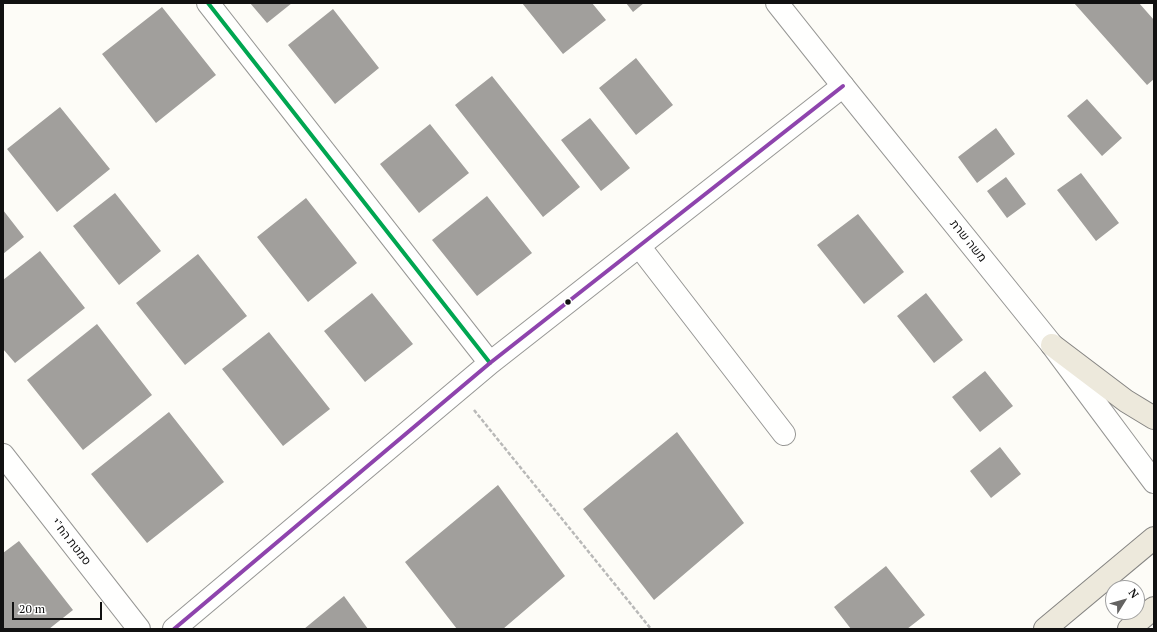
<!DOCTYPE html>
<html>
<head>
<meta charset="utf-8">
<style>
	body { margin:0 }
	#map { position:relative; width:1157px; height:632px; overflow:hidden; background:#fdfcf7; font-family:"PT Serif",serif }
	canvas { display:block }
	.frame { position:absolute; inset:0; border:4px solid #111; pointer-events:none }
	.north { position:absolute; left:1105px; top:580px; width:40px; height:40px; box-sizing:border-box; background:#fff; border:1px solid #a0a0a0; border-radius:50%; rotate:53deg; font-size:11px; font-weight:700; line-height:16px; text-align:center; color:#111 }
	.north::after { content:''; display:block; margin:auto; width:14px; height:18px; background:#646362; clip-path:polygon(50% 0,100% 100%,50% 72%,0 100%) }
	.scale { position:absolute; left:12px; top:602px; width:90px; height:18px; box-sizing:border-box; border:2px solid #111; border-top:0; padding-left:5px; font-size:12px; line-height:14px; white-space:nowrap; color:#111; -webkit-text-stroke:3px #fff; paint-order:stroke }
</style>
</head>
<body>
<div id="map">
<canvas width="1157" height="632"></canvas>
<div class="frame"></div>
<div class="north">N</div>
<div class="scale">20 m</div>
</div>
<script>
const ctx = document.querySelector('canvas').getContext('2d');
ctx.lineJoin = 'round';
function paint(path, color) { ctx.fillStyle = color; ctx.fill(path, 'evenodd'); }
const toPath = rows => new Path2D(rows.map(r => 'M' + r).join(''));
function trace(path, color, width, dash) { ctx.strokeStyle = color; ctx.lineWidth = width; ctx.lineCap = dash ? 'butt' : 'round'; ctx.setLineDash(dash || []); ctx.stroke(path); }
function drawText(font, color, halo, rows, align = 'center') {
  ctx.font = font + ' "PT Serif",Heebo,serif'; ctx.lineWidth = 4; ctx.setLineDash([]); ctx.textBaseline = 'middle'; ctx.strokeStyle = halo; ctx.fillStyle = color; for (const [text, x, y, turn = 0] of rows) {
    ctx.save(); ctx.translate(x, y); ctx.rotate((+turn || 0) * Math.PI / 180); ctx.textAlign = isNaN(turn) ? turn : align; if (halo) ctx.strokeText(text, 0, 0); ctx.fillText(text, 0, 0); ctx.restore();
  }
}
const building = toPath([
	[250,3,292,3,267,23],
	[522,3,592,3,606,20,563,54],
	[626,3,644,3,633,12],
	[1074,3,1139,3,1154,20,1154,79,1147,85],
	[162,7,216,75,156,123,102,54],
	[333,9,379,68,335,104,288,45],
	[636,58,673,105,636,135,599,88],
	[492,76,580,187,543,217,455,105],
	[1087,99,1122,138,1102,156,1067,116],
	[60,107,110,169,57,212,7,149],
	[590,118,630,168,601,191,561,140],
	[430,124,469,173,419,213,380,164],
	[996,128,1015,154,977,183,958,157],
	[1081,173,1119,223,1096,241,1057,190],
	[1006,177,1026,204,1007,218,987,191],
	[115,193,161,251,119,285,73,226],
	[487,196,532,253,477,296,432,240],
	[306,198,357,263,308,302,257,237],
	[3,210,24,237,3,254],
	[858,214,904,272,864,304,817,245],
	[40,251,85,308,15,363,3,349,3,280],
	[198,254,247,316,185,365,136,303],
	[372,293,413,344,365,382,324,331],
	[926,293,963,340,934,363,897,316],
	[97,324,152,395,83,450,27,380],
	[269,332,330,409,283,446,222,369],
	[985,371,1013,406,980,432,952,397],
	[169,412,224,482,147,543,91,474],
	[677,432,744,523,654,600,583,509],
	[1000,447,1021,474,991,498,970,471],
	[498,485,565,576,503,629,457,629,405,562],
	[19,541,73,610,49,629,3,629,3,553],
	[886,566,925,615,907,629,851,629,834,607],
	[344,596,368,629,304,629]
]);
const path = toPath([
	[474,410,651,629]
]);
const minor = toPath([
	[208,3,490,363],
	[639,246,784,434],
	[3,455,139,629],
	[174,629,490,363,843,86]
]);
const tertiary = toPath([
	[777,3,843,86,1052,345,1154,482]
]);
const primary = toPath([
	[1052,345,1126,401,1154,418],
	[1045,629,1154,538],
	[1129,629,1154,608]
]);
const bus1 = toPath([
	[208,3,490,363]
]);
const bus2 = toPath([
	[174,629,490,363,843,86]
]);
const markers = [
	[568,302,3.5,"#111"]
];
const streetNames = [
	["משה שרת",968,241,51],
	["סמטת הח\"י",71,542,52]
];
paint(building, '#a19f9c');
trace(minor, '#979795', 24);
trace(tertiary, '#979795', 24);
trace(primary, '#858482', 24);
trace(path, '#b9b9b8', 2.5, [4, 2]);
trace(minor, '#fffffe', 22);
trace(tertiary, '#fffffe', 22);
trace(primary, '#ede9dc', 22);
trace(bus1, '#00a651', 4);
trace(bus2, '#8e44ad', 4);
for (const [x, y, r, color] of markers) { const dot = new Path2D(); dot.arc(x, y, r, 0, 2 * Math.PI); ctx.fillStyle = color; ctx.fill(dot); trace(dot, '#fff', 1.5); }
drawText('12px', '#111', '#fff', streetNames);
</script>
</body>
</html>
